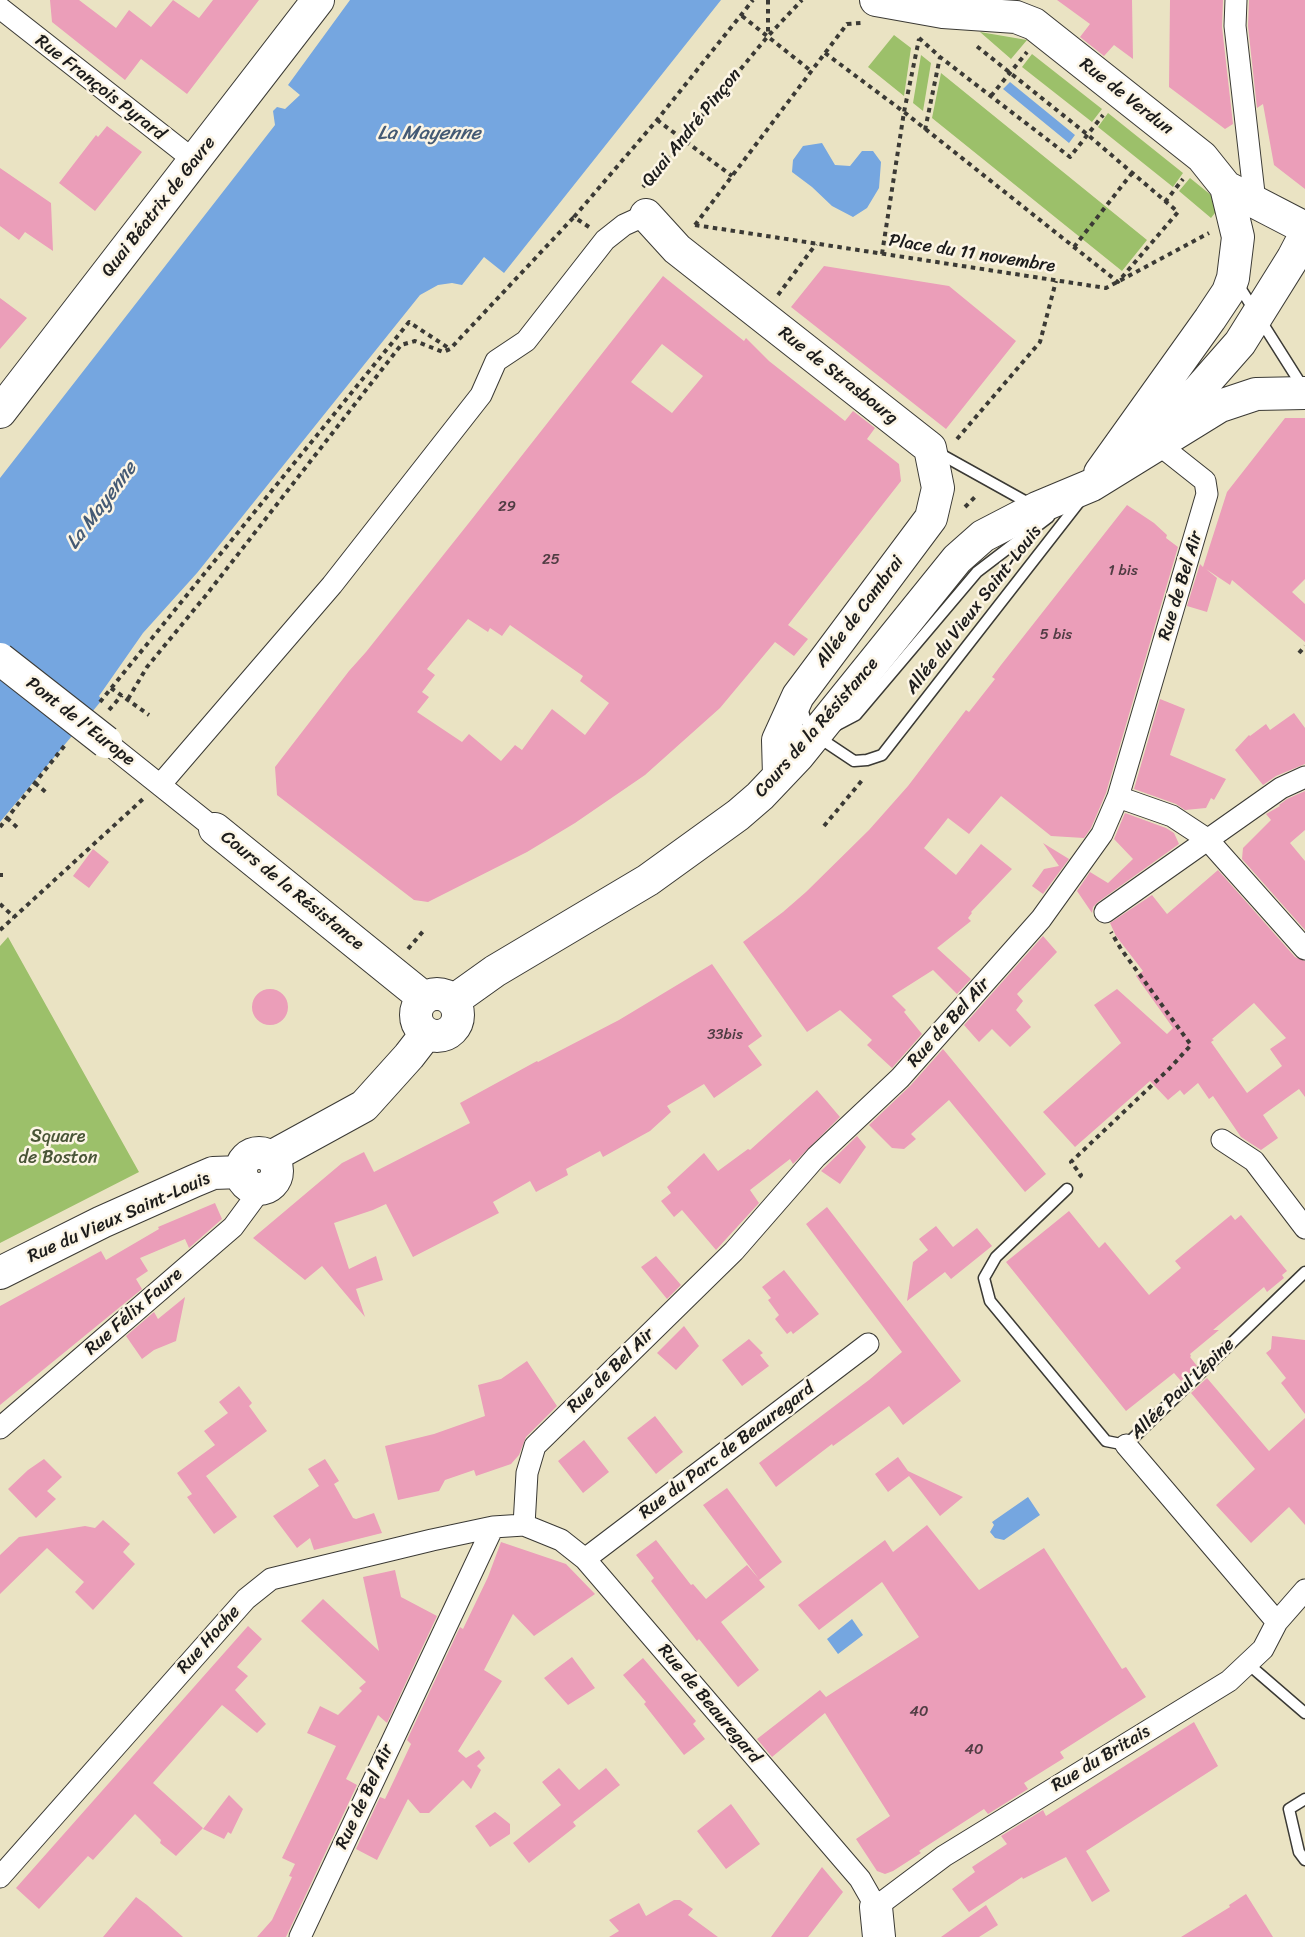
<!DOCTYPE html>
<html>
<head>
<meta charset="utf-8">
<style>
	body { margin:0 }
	canvas { display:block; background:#eae3c3 }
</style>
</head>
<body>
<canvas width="1305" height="1937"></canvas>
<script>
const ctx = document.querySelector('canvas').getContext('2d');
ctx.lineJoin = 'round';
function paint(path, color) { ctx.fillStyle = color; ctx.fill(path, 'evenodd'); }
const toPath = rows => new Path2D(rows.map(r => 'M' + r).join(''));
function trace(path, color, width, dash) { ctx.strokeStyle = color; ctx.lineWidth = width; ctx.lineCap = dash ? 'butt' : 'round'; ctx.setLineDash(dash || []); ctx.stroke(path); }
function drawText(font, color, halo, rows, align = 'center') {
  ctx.font = font + ' Sriracha,sans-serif'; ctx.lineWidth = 5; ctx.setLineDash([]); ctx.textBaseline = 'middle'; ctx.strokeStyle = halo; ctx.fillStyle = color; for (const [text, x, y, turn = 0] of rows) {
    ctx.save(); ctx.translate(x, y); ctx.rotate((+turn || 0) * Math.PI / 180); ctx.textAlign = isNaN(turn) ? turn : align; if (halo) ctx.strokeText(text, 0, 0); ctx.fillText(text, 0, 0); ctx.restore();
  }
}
const green = toPath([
	[980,32,1027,40,1011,59],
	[894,35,911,48,904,96,868,67],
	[1032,54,1102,109,1092,122,1022,67],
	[921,55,931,63,923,111,913,103],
	[941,73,1147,240,1122,271,932,118],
	[1108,113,1183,173,1173,187,1098,127],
	[1190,178,1222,204,1211,218,1179,191],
	[8,937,139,1172,0,1243,0,946]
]);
const water = toPath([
	[350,0,721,0,504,273,484,257,462,285,452,283,438,285,420,295,197,573,143,633,99,696,102,700,0,822,0,478,275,125,273,111,277,107,285,109,300,95,288,85],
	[1010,82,1075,135,1069,143,1003,89],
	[822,143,835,165,850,166,862,151,873,151,881,162,879,188,867,208,853,217,832,206,812,187,792,172,793,160,803,146],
	[1028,1497,1040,1515,1004,1540,995,1538,990,1532,994,1525,992,1522],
	[852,1619,863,1635,838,1654,827,1639]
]);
const building = toPath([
	[50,0,79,0,116,28,129,10,151,27,173,0,199,18,213,0,259,0,187,94,141,59,125,80,52,22],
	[1057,0,1132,0,1133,59,1114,45,1104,56,1080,37,1090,24],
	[1170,0,1223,0,1222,27,1233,124,1225,129,1169,87],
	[1249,0,1305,0,1305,189,1274,165,1263,104,1257,108,1248,26],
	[107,126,142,152,95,211,59,183,96,135,98,137],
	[0,168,51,203,53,251,25,232,19,240,0,226],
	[824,266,949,286,1016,341,946,429,791,307],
	[663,276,744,341,746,338,769,361,845,421,853,411,875,428,867,439,899,464,901,481,788,625,808,639,794,656,775,642,720,708,645,775,575,823,527,852,428,902,414,900,277,795,275,767,349,671,366,652,468,524],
	[662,344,703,376,672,413,631,382],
	[468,619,488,632,490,628,502,636,510,625,583,676,580,681,609,703,585,735,552,709,522,750,515,745,501,761,469,734,462,742,417,712,429,697,422,692,435,675,427,669],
	[0,298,27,318,0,349],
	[1285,418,1305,418,1305,579,1292,592,1305,604,1305,642,1232,580,1230,585,1206,569,1217,578,1207,612,1187,606,1200,564,1203,567,1227,492],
	[1127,505,1154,523,1167,535,1166,538,1178,547,1106,793,1091,828,1084,838,1051,836,1001,796,969,834,948,818,924,848,956,875,981,844,1012,869,971,912,972,913,968,918,971,921,937,948,971,979,957,994,933,970,892,996,906,1010,904,1012,922,1034,892,1068,867,1045,872,1040,840,1010,807,1032,743,942,783,912,806,892,869,830,908,786,966,710,969,712,995,679,992,677,1001,665],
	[1160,699,1185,709,1170,755,1226,779,1214,800,1211,798,1206,808,1185,810,1176,804,1134,789],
	[1294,713,1305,728,1305,764,1276,776,1263,785,1235,750,1249,735,1250,736,1266,724,1270,730],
	[1305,791,1305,830,1290,843,1305,861,1305,930,1242,859,1243,848,1271,820,1266,814,1280,806,1279,805,1287,799],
	[1125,813,1166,828,1174,833,1179,844,1098,902,1093,907,1092,913,1077,891,1090,872,1108,883,1133,859,1114,839],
	[1043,843,1069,859,1043,894,1032,886,1044,869,1059,866],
	[93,849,109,862,89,888,73,876],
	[1218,870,1295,957,1305,961,1305,1097,1299,1089,1263,1115,1278,1138,1261,1150,1241,1137,1213,1096,1209,1099,1198,1083,1184,1095,1180,1090,1168,1100,1150,1081,1075,1147,1043,1112,1121,1043,1094,1005,1117,989,1167,1034,1173,1028,1136,976,1143,971,1116,936,1110,923,1152,895,1167,914],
	[1254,1003,1286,1038,1270,1049,1282,1066,1247,1093,1211,1042,1214,1040,1212,1039],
	[1043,936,1057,952,1017,994,1023,1001,1016,1010,1031,1027,1010,1047,992,1029,979,1042,964,1025],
	[712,964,762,1036,748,1046,762,1065,714,1098,704,1084,667,1106,671,1112,650,1131,603,1157,600,1151,566,1169,568,1175,536,1192,530,1181,493,1202,499,1213,413,1257,386,1204,373,1210,334,1223,349,1269,376,1256,383,1280,356,1289,365,1317,322,1266,305,1280,253,1238,342,1163,364,1152,374,1172,470,1123,460,1103,537,1061,538,1062,619,1020],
	'252 1007a18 18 0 1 1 36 0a18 18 0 1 1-36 0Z',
	[943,1049,1046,1174,1025,1192,949,1100,911,1134,916,1139,904,1149,892,1148,869,1125,910,1086],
	[817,1090,840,1117,793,1164,790,1159,750,1190,759,1203,716,1250,682,1210,674,1217,661,1201,671,1193,667,1187,704,1153,718,1171,748,1149,750,1150],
	[857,1136,866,1147,840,1184,821,1171],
	[215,1203,222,1219,189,1248,185,1239,140,1258,148,1271,136,1279,142,1289,0,1405,0,1306,101,1251,106,1260,159,1229,158,1227],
	[827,1207,961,1381,903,1425,889,1406,833,1446,832,1444,776,1487,759,1463,869,1380,902,1352,806,1224],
	[1069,1211,1099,1248,1105,1242,1149,1295,1181,1268,1175,1261,1231,1215,1235,1220,1241,1215,1287,1271,1282,1275,1284,1278,1267,1292,1264,1287,1213,1330,1219,1330,1190,1354,1191,1356,1190,1357,1197,1366,1181,1381,1174,1373,1126,1411,1006,1262],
	[936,1226,953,1247,977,1228,992,1246,951,1279,945,1272,907,1301,913,1262,928,1250,919,1239],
	[656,1256,681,1285,667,1299,641,1267],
	[784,1270,819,1314,793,1334,791,1331,787,1334,775,1319,779,1315,768,1300,771,1298,762,1287],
	[185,1297,176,1341,154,1350,142,1359,126,1336,154,1312,158,1319],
	[684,1326,699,1346,676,1370,657,1353],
	[1272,1336,1305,1340,1305,1414,1281,1383,1286,1378,1266,1353,1271,1349],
	[749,1339,763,1353,760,1355,769,1366,742,1386,722,1360],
	[527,1361,557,1406,526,1437,519,1455,511,1464,476,1476,474,1470,445,1480,439,1491,398,1500,385,1446,434,1434,485,1416,478,1385,501,1379],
	[1207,1378,1269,1451,1305,1418,1305,1525,1289,1507,1251,1543,1216,1505,1255,1469,1191,1393],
	[239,1386,252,1403,249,1406,267,1431,206,1476,237,1517,214,1534,187,1497,192,1494,177,1473,215,1445,204,1431,228,1413,219,1402],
	[655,1416,683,1452,656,1474,627,1438],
	[584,1440,609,1472,583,1493,558,1461],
	[898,1457,908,1471,963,1497,940,1516,909,1476,888,1492,875,1474],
	[44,1459,62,1477,47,1491,56,1499,36,1518,8,1489,28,1470],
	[325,1459,339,1481,334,1484,353,1518,356,1519,374,1513,382,1533,314,1550,310,1538,297,1548,273,1516,319,1486,308,1469],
	[727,1488,782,1562,759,1580,765,1587,721,1622,759,1670,738,1687,699,1639,697,1641,651,1581,654,1578,636,1555,656,1540,691,1585,693,1584,706,1599,747,1565,759,1579,703,1505],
	[103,1520,130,1544,123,1552,135,1564,93,1610,75,1592,84,1582,47,1548,0,1594,0,1555,19,1537,85,1526,95,1528],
	[927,1525,979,1590,1044,1548,1122,1669,1126,1667,1146,1697,1060,1752,1064,1758,1024,1783,1028,1789,988,1814,984,1809,919,1851,921,1853,893,1871,885,1874,877,1871,856,1839,890,1816,825,1713,772,1757,757,1739,820,1690,826,1697,919,1637,882,1582,819,1630,798,1605,885,1540,893,1552],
	[501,1542,566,1564,595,1594,534,1636,513,1614,484,1670,502,1681,458,1751,466,1758,479,1750,485,1758,477,1766,481,1770,471,1789,463,1780,429,1813,420,1813,408,1799,377,1860,356,1849,380,1797,385,1799,396,1776,411,1744,407,1740,460,1627,463,1629,488,1577],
	[395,1570,401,1597,437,1616,387,1723,378,1715,346,1779,357,1785,286,1937,257,1937,272,1920,292,1877,289,1876,295,1864,282,1858,336,1746,307,1733,320,1706,338,1715,362,1691,359,1688,366,1682,301,1621,323,1599,379,1651,363,1577],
	[248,1626,262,1639,237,1667,248,1676,235,1690,266,1724,257,1733,222,1705,153,1783,203,1828,176,1856,160,1843,161,1840,135,1814,93,1860,88,1856,39,1909,16,1888],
	[572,1657,595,1688,568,1705,544,1678],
	[643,1658,696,1721,693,1724,705,1739,684,1755,644,1704,646,1702,623,1675],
	[1194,1722,1218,1766,1086,1851,1110,1891,1092,1902,1066,1857,1023,1879,1022,1877,969,1912,952,1889,975,1872,972,1867,1007,1844,1001,1836,1043,1810,1046,1816],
	[559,1768,579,1790,606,1768,620,1785,573,1822,576,1826,529,1863,513,1843,561,1805,542,1782],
	[229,1795,243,1809,231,1834,228,1832,224,1839,203,1829],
	[731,1804,760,1844,726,1869,697,1831],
	[495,1812,510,1824,510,1834,490,1847,475,1826],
	[822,1867,843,1892,808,1937,771,1937],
	[1246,1894,1273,1937,1181,1937,1230,1907,1229,1905],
	[136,1897,147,1905,183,1937,103,1937],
	[674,1900,680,1900,693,1909,688,1915,718,1937,609,1937,619,1931,609,1920,639,1903,646,1916],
	[986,1905,998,1925,979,1937,941,1937]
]);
const path = toPath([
	[768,0,768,36],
	[742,16,811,71],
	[919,38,940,57,1070,157,1103,115],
	[825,53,904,112,1118,282,1178,212,1088,135,974,44],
	[991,96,1027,52],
	[657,120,732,176],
	[925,130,940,57],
	[643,187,768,36,802,0],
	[1165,202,1183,179],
	[695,225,847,24,861,23],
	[695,225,1106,288,1209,233],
	[589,227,574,217,657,120,753,0],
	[1074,247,1132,173],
	[882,254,904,112,919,39],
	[778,295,816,244],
	[957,439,1040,342,1056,281],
	[965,507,977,495],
	[1299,653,1305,646],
	[111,688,149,715],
	[128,699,147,667,207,594,401,345,415,341,443,352,450,349,574,217],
	[100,702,409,322,450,349],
	[109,710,122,695],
	[35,783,48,794],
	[7,818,20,830],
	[824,826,864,778],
	[0,827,65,745],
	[0,875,3,875],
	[0,904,14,917],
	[0,930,143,799],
	[408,949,425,929],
	[1079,1177,1081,1175,1071,1162,1169,1069,1191,1045,1121,949,1111,932]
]);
const lane = toPath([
	[1237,283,1304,389],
	[935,451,1032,505],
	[801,705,805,718,815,735,854,761,867,760,882,755,1080,501],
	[837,725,856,715,977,572,1049,517],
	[1067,1189,996,1257,984,1278,990,1301,1106,1441,1126,1445,1305,1272],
	[1247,1663,1305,1713],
	[1305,1799,1289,1809,1299,1852,1305,1860]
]);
const street = toPath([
	[1236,0,1235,26,1255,202],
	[0,8,195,161],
	[106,742,215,829],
	[160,785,332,585,481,395,496,361,526,341,605,240,624,225,646,215],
	[1118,797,1172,816,1207,839,1305,949],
	[1105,912,1281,788,1305,777],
	[1222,1140,1254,1161,1305,1228],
	[0,1428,233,1227,261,1189],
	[1126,1445,1277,1622],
	[524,1525,527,1473,535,1446,734,1251,816,1157,900,1078,1041,919,1102,834,1118,797,1207,494,1205,481,1157,443],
	[585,1559,868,1344],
	[0,1877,246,1599,271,1579,432,1540,493,1527,524,1525,561,1540,585,1559,860,1879,876,1907,944,1856,1229,1681,1263,1649,1277,1622,1305,1590],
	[300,1937,493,1527]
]);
const secondary = toPath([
	[876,0,943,12,1016,17,1034,24,1202,157,1226,187,1238,237,1233,278,1228,292,1210,319,1100,473],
	[1226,187,1305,228],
	[646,215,677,249,930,448,938,488,931,518,798,696,778,740,779,776],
	[0,412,318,0],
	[1158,420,1189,401,1240,343,1293,258,1305,235],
	[215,829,424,998],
	'416 1015a21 21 0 1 1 42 0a21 21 0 1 1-42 0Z',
	[453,1001,495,971,648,880,738,815,760,796,798,756,957,559,983,536,1037,508,1092,485,1220,406,1256,394,1305,393],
	'241 1171a18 18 0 1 1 36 0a18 18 0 1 1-36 0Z',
	[271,1157,364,1106,409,1056,426,1034],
	[0,1273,102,1222,194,1181,213,1173,241,1172],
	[876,1907,879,1937]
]);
const secondaryBridge = toPath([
	[0,659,106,742]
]);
const numberNames = [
	["29",507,507],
	["25",551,560],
	["1 bis",1123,571],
	["5 bis",1056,635],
	["33bis",725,1035],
	["40",919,1712],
	["40",974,1750]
];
const streetNames = [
	["Rue François Pyrard",100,88,38],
	["Rue de Verdun",1126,97,38],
	["Quai André Pinçon",692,128,-51],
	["Quai Béatrix de Gavre",159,207,-52],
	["Place du 11 novembre",972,254,9],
	["Rue de Strasbourg",838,376,38],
	["Rue de Bel Air",1181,586,-73],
	["Allée du Vieux Saint-Louis",974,610,-52],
	["Allée de Cambrai",860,612,-53],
	["Pont de l'Europe",80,722,38],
	["Cours de la Résistance",817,728,-49],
	["Cours de la Résistance",292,891,39],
	["Rue de Bel Air",949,1023,-48],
	["Rue du Vieux Saint-Louis",119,1218,-24],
	["Rue Félix Faure",134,1312,-41],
	["Rue de Bel Air",611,1371,-44],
	["Allée Paul Lépine",1183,1389,-44],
	["Rue du Parc de Beauregard",727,1451,-37],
	["Rue Hoche",209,1640,-48],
	["Rue de Beauregard",709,1704,50],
	["Rue du Britais",1101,1759,-31],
	["Rue de Bel Air",365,1797,-65]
];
const parkNames = [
	["Square",58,1137],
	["de Boston",58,1158]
];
const waterNames = [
	["La Mayenne",429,134],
	["La Mayenne",102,506,-53]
];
paint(green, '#9cc06a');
paint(water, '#75a6e0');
paint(building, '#eb9eb9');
trace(lane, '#3b3a35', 13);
trace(street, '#3b3a35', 23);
trace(secondary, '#3b3a35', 34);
trace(path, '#3b3a35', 4, [4.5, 4.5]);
trace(lane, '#fff', 10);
trace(street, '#fff', 21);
trace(secondary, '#fff', 32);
trace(secondaryBridge, '#3b3a35', 34, []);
trace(secondaryBridge, '#fff', 32);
drawText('15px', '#503c43', null, numberNames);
drawText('18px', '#1c1c1c', '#fcf5e5', streetNames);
drawText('18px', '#495537', '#fcf5e5', parkNames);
drawText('italic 20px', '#445a74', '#fcf5e5', waterNames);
</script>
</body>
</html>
